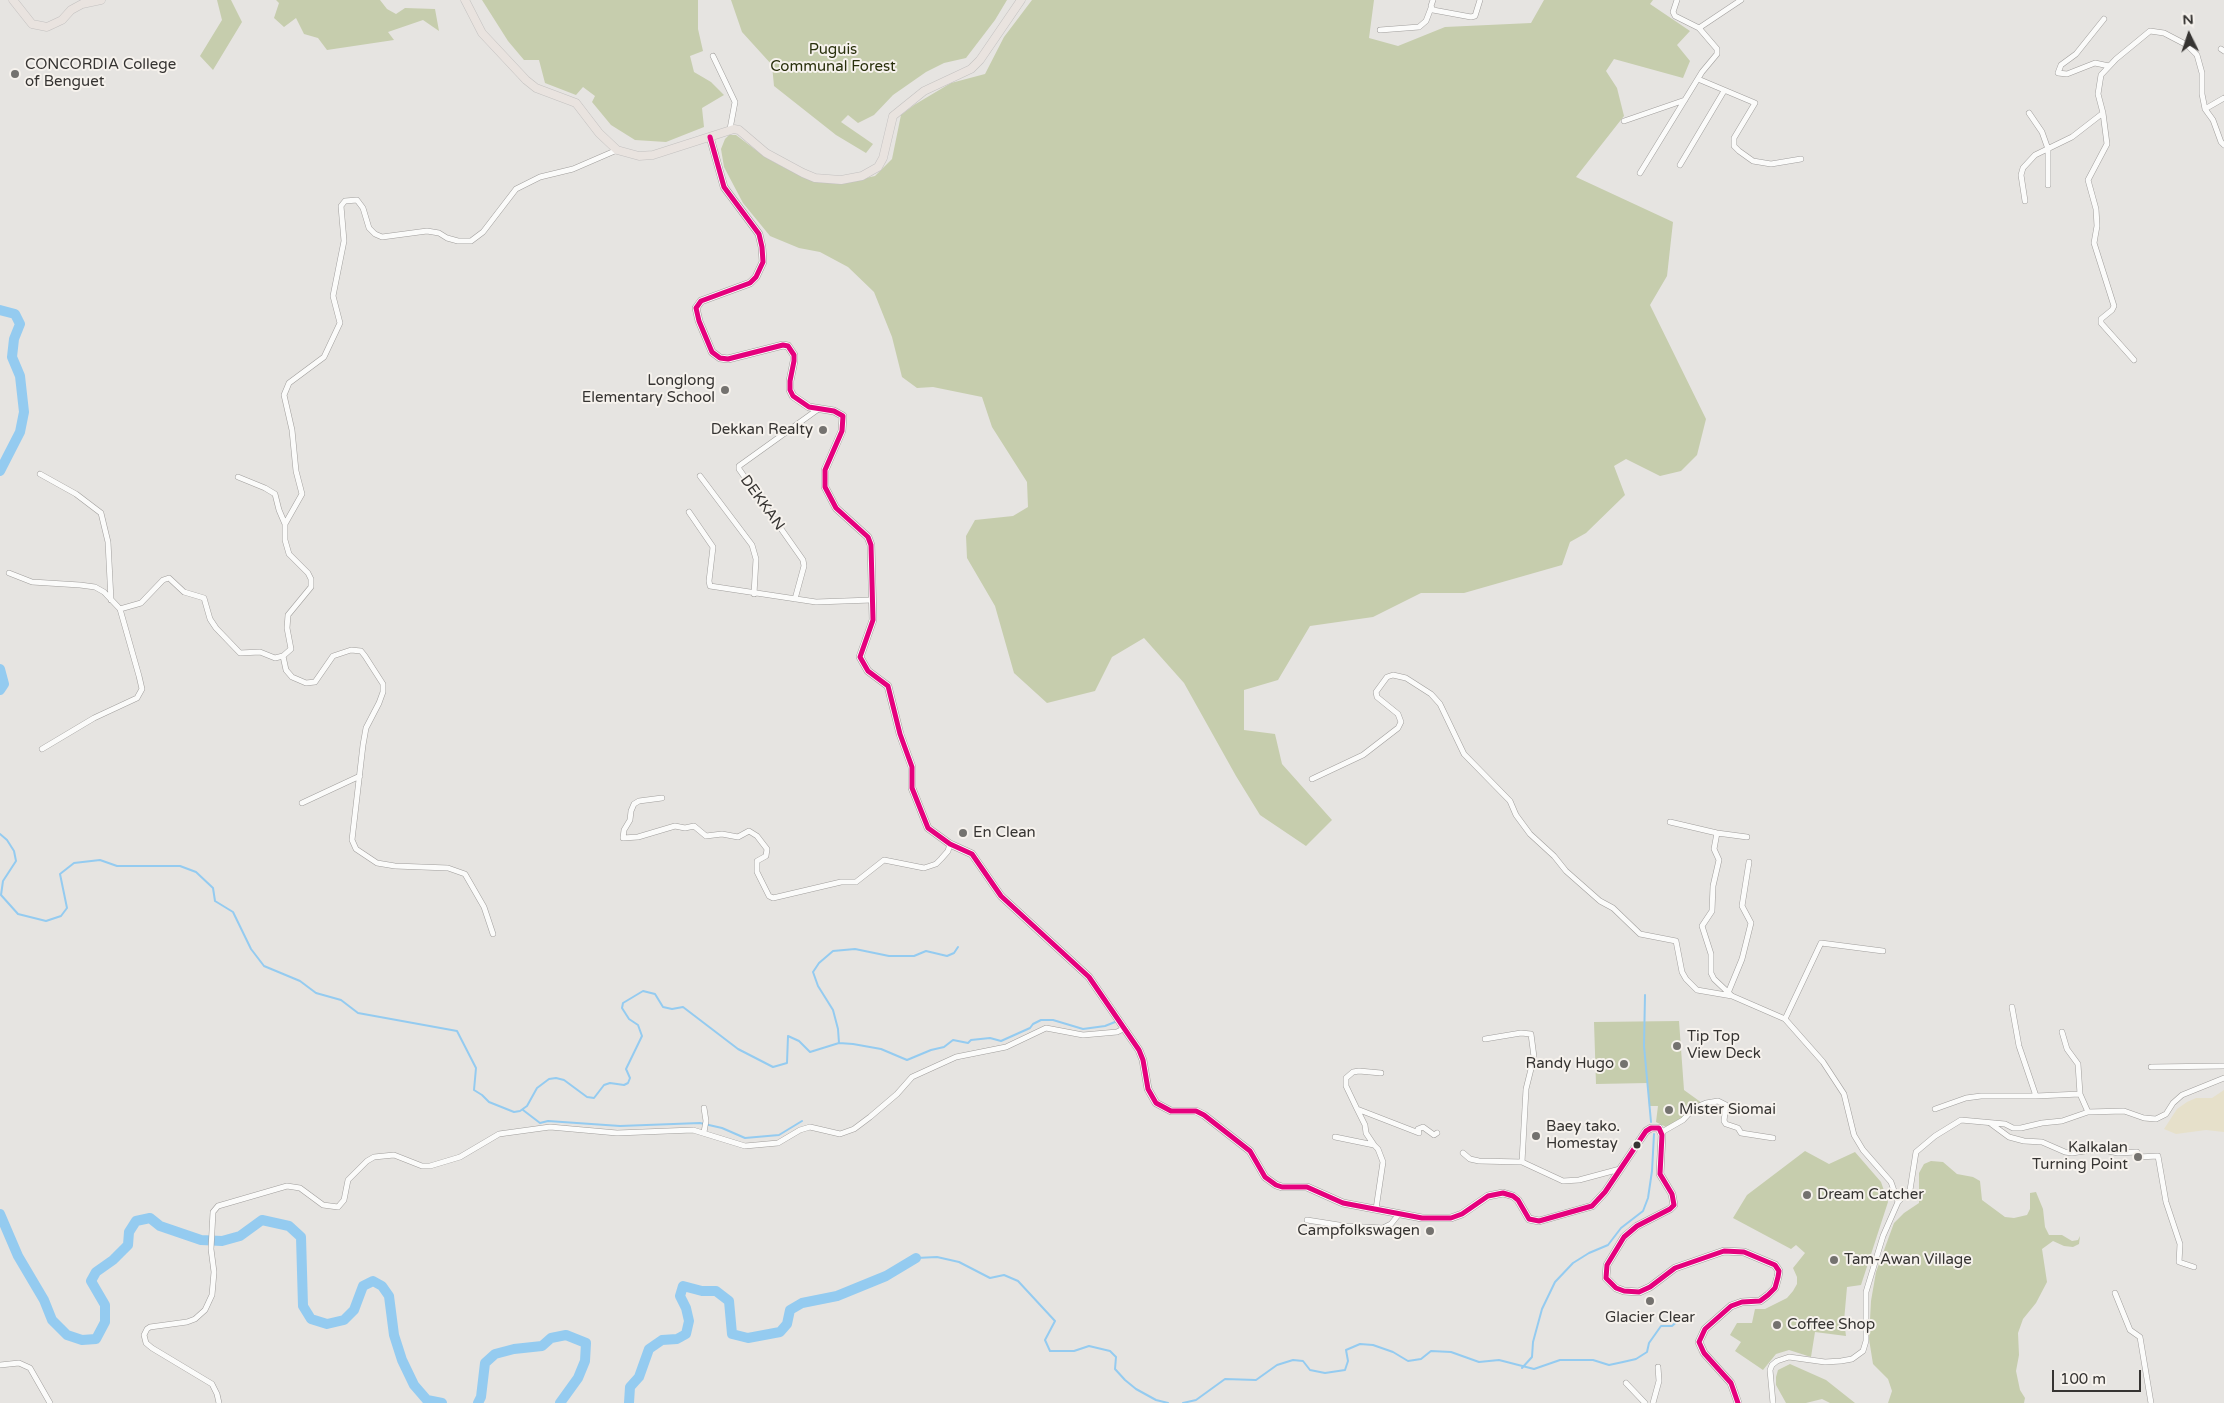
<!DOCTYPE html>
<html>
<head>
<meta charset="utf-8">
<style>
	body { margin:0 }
	#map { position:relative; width:2224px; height:1403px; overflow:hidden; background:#e6e4e1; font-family:"Varela Round",sans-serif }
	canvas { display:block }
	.north { position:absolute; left:2164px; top:10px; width:50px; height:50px; -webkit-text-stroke:4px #f6f2ed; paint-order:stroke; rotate:356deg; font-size:14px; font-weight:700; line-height:20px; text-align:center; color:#363432 }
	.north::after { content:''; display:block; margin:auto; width:18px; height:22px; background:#363432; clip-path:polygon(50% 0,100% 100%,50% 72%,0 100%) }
	.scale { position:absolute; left:2052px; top:1370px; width:89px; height:22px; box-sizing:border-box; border:2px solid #363432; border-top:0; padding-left:6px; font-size:15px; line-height:18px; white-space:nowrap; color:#363432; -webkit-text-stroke:4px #f6f2ed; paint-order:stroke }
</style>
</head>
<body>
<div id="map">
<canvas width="2224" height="1403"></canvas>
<div class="north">N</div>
<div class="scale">100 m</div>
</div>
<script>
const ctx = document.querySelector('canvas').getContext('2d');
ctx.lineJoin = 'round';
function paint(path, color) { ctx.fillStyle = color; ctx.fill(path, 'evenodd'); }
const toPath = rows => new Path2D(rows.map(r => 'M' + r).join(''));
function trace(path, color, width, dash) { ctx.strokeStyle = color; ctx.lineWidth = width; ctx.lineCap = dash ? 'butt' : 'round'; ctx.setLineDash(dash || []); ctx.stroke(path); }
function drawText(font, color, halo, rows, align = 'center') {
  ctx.font = font + ' "Varela Round",sans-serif'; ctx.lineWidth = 4; ctx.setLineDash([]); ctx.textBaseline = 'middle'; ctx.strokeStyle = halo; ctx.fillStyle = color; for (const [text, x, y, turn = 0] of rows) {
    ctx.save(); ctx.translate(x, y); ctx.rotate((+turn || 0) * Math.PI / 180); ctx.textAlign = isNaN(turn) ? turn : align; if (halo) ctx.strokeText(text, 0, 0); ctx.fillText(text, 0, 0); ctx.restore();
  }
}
const green = toPath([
	[217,0,231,0,242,22,213,70,200,56,222,20],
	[276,0,380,0,387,9,396,14,405,8,435,9,439,31,423,20,388,32,394,40,327,50,318,38,304,34,296,18,284,27,274,18,279,3],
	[482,0,698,0,698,29,703,51,690,56,694,72,711,82,724,95,702,108,704,127,666,142,635,140,611,125,592,102,595,96,583,87,576,95,545,83,539,60,524,60,508,41],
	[731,0,1007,0,995,20,966,58,944,63,926,72,893,95,874,115,858,123,848,115,841,122,873,144,866,153,836,135,774,86,772,65,742,32],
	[1032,0,1374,0,1369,38,1398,46,1445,27,1531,23,1544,0,1653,0,1650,4,1690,31,1677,45,1690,61,1683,78,1614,59,1606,71,1617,88,1624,116,1576,177,1673,222,1667,276,1650,305,1706,419,1697,455,1681,471,1660,476,1626,459,1614,466,1625,495,1586,533,1570,542,1562,565,1464,593,1421,593,1373,617,1310,626,1278,680,1244,690,1244,730,1275,734,1282,764,1332,820,1306,846,1260,815,1236,776,1184,683,1144,638,1112,657,1095,691,1047,703,1014,673,995,606,967,558,966,536,975,520,1013,516,1028,507,1027,482,992,427,982,397,933,387,917,388,902,377,892,337,874,292,848,267,820,252,799,248,770,236,743,203,724,167,721,149,725,139,729,135,736,135,765,157,787,169,817,182,843,183,875,176,892,159,901,115,914,105,951,83,985,74,1004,37],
	[1679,1021,1684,1090,1702,1103,1680,1120,1666,1127,1656,1122,1658,1106,1649,1106,1648,1083,1596,1084,1594,1022],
	[1805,1151,1829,1164,1855,1152,1881,1182,1888,1202,1861,1285,1847,1287,1844,1321,1846,1336,1815,1332,1811,1357,1789,1350,1776,1354,1763,1370,1735,1351,1741,1342,1730,1335,1737,1323,1752,1323,1755,1309,1765,1309,1787,1298,1793,1291,1797,1284,1797,1277,1793,1268,1805,1253,1796,1245,1791,1249,1733,1218,1747,1195],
	[1931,1161,1943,1162,1957,1174,1973,1177,1980,1181,1982,1200,2005,1217,2014,1218,2027,1215,2030,1209,2030,1193,2036,1192,2043,1209,2045,1227,2049,1235,2062,1235,2072,1241,2078,1240,2080,1236,2079,1244,2073,1247,2064,1246,2053,1241,2042,1249,2047,1282,2036,1303,2023,1319,2018,1333,2019,1355,2016,1371,2020,1390,2025,1398,2024,1403,1888,1403,1892,1391,1888,1379,1873,1364,1869,1339,1871,1301,1876,1272,1894,1223,1904,1213,1919,1203,1919,1173,1924,1164],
	[1790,1364,1826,1380,1855,1403,1830,1403,1822,1399,1806,1403,1786,1403,1776,1385,1776,1377,1778,1370]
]);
const sand = toPath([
	[2224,1090,2224,1132,2206,1130,2176,1134,2164,1129,2177,1109,2187,1102,2196,1098,2212,1098]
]);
const stream = toPath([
	[0,834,7,840,14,851,16,861,3,881,1,895,18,914,46,921,61,916,67,908,60,874,74,863,100,860,117,866,180,866,196,872,213,888,215,901,233,912,251,949,264,966,300,981,316,993,341,1000,358,1013,457,1031,476,1068,474,1090,482,1095,489,1102,514,1112,520,1111,527,1106,537,1088,549,1079,556,1078,564,1080,587,1097,594,1098,604,1085,610,1083,624,1085,628,1083,630,1078,626,1069,642,1036,638,1025,629,1019,622,1008,623,1003,643,991,655,994,663,1007,672,1009,683,1007,738,1049,773,1067,787,1063,788,1036,799,1041,810,1052,839,1043,853,1044,881,1049,907,1060,931,1050,944,1047,953,1040,968,1043,971,1040,990,1038,1001,1041,1030,1028,1033,1024,1041,1020,1053,1020,1083,1029,1105,1026,1115,1022],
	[1645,995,1644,1046,1651,1122],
	[839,1043,838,1029,833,1010,818,986,813,972,819,963,833,951,855,949,889,956,914,956,926,951,947,956,954,953,958,947],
	[523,1110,540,1123,548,1121,620,1126,700,1123,722,1128,745,1138,779,1135,802,1121],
	[916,1258,937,1257,959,1262,990,1278,1004,1275,1018,1281,1055,1321,1045,1340,1050,1351,1074,1351,1089,1346,1110,1351,1116,1357,1115,1369,1125,1380,1136,1389,1156,1400,1168,1403],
	[1522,1368,1532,1357,1533,1342,1542,1309,1555,1282,1573,1263,1589,1253,1608,1245,1621,1228,1643,1211,1648,1198,1652,1171,1654,1134],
	[1183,1403,1196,1400,1225,1379,1256,1380,1277,1365,1293,1360,1303,1361,1310,1370,1325,1373,1345,1370,1348,1361,1346,1350,1360,1344,1373,1345,1393,1352,1408,1361,1421,1359,1431,1351,1451,1352,1479,1362,1499,1360,1534,1369,1560,1360,1593,1360,1609,1365,1623,1362,1636,1359,1647,1352,1649,1343,1661,1326,1672,1326,1681,1318]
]);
const river = toPath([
	[0,310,15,314,20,324,14,339,12,357,20,376,24,412,20,432,0,471],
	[0,669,4,684,0,690],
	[0,1214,18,1256,44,1300,52,1320,67,1335,82,1340,96,1339,105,1322,105,1305,91,1281,96,1272,113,1260,128,1245,129,1232,136,1221,150,1218,160,1226,201,1240,222,1241,240,1236,262,1220,289,1226,301,1237,303,1306,311,1319,327,1324,344,1320,354,1310,363,1286,373,1281,382,1286,389,1296,394,1335,402,1360,414,1385,427,1400,442,1403],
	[478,1403,481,1397,485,1363,495,1354,514,1349,542,1346,551,1338,566,1335,586,1343,585,1361,578,1378,560,1403],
	[629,1403,630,1387,639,1377,649,1349,662,1340,677,1339,686,1334,689,1321,686,1308,680,1296,683,1286,702,1291,716,1291,729,1301,732,1334,748,1338,780,1332,787,1324,790,1310,802,1303,837,1296,886,1276,916,1258]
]);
const minor = toPath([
	[1433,0,1431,6,1433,10,1471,17,1475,16,1480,0],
	[2104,19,2076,54,2061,65,2058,73,2067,74,2095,63,2109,66],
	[1699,28,1741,0],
	[1380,30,1419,27,1426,21,1431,8],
	[2221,49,2224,51],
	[713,56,735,102,730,129],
	[1698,79,1755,103,1734,138,1734,146,1739,151,1753,161,1771,164,1801,159],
	[2205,109,2224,98],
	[2029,113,2042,132,2048,149,2048,185],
	[2103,113,2107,144,2088,180,2096,209,2097,226,2094,243,2114,306,2112,310,2101,319,2101,323,2134,360],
	[1624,121,1685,100],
	[1680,165,1724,91],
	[1640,173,1702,72,1717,54,1717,49,1699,28,1675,16,1673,12,1677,0],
	[2025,201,2021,175,2023,168,2035,155,2072,137,2103,113,2098,94,2101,75,2116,59,2150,31,2164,33,2187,45,2197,55,2202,73,2202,94,2205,109,2213,120,2221,142,2224,145],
	[40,474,76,494,101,513,108,542,111,600],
	[700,476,752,545,756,559,754,594],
	[238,477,265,488,275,494,279,510,285,524],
	[689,512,713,547,709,581,710,586,816,602,872,600],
	[9,573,32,582,80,585,95,587,104,592,120,609,139,676,142,689,137,698,94,718,42,749],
	[795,599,804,566,803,560,739,469,739,466,817,410],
	[120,609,141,603,163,580,169,578,184,592,204,598,210,619,216,628,240,653,260,652,275,658,283,656,291,649,287,628,288,615,311,587,311,579,308,573,289,554,285,540,285,524,302,494,296,471,292,430,284,395,289,383,324,357,340,323,333,296,344,241,341,206,345,201,357,200,363,208,369,228,375,234,382,237,427,231,439,233,447,238,458,241,471,241,483,232,516,189,540,177,573,169,617,150],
	[283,656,286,670,292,677,306,683,315,682,333,656,351,650,361,651,365,656,383,684,383,692,379,703,366,728,363,745,352,840,356,849,377,863,395,866,448,868,465,874,484,907,493,934],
	[1312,779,1363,755,1398,728,1401,722,1398,714,1377,697,1376,692,1387,677,1393,675,1406,678,1431,694,1440,704,1464,754,1510,801,1516,815,1530,834,1554,856,1566,871,1600,901,1613,908,1640,934,1676,941,1682,972,1686,979,1697,990,1732,996],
	[662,798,639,801,634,804,631,811,630,820,624,830,623,838,638,837,675,826,685,828,694,826,706,836,722,834,738,837,749,831,757,836,767,849,766,856,757,861,757,872,769,896,773,898,841,882,856,882,884,860,924,868,936,864,941,859,948,851,950,844],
	[302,803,360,776],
	[1670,822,1717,833,1747,837],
	[1717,833,1714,849,1719,860,1713,886,1712,911,1702,926,1711,954,1711,973,1714,979,1732,996,1785,1019,1823,1062,1844,1094,1854,1135,1863,1150,1891,1182,1898,1202],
	[1728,993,1742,959,1751,923,1742,906,1749,862],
	[2012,1007,2019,1046,2036,1096],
	[1785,1019,1821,943,1883,951],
	[2062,1032,2067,1049,2078,1064,2080,1094],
	[1485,1039,1521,1033,1531,1034,1534,1057,1526,1089,1522,1162,1563,1181,1579,1180,1620,1169],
	[2151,1067,2224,1066],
	[704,1108,706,1121,704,1132],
	[1357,1109,1346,1086,1346,1078,1353,1072,1359,1071,1381,1073],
	[1935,1109,1966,1098,1981,1096,2036,1096,2080,1094,2088,1112],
	[1990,1123,2009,1137,2024,1141,2042,1142,2065,1152,2072,1153,2098,1149,2118,1153,2137,1152,2138,1157,2158,1156,2166,1202,2180,1244,2179,1262,2194,1267],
	[1662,1132,1683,1120,1694,1108,1706,1103,1718,1101,1726,1105,1724,1121,1726,1124,1738,1128,1741,1133,1773,1138],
	[1335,1137,1374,1145,1378,1149,1383,1162,1376,1209],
	[1374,1145,1366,1133,1365,1125,1357,1109,1419,1133,1418,1129,1423,1127,1434,1135,1437,1133],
	[1463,1153,1470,1159,1479,1161,1522,1162],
	[1307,1220,1345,1226,1383,1228,1391,1224,1399,1214],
	[2115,1293,2130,1330,2140,1337,2151,1403],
	[0,1365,19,1363,30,1368,50,1403],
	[1626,1383,1645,1403],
	[219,1403,217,1394,212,1384,152,1348,146,1343,144,1335,147,1329,150,1327,187,1322,195,1319,205,1310,212,1295,214,1272,211,1249,213,1212,218,1206,225,1204,287,1186,300,1188,323,1205,338,1207,344,1200,348,1180,367,1161,374,1157,394,1155,422,1166,430,1166,460,1157,499,1134,550,1127,617,1133,693,1130,745,1146,778,1143,800,1130,810,1127,840,1134,854,1129,870,1117,897,1094,912,1077,956,1057,1006,1047,1046,1028,1083,1035,1117,1032,1125,1028],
	[1653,1403,1659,1381,1658,1367],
	[1773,1403,1770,1370,1772,1365,1777,1361,1789,1357,1825,1362,1841,1361,1852,1359,1863,1351,1866,1341,1866,1292,1883,1236,1898,1202,1910,1190,1916,1152,1935,1136,1961,1120,2005,1124,2013,1128,2021,1128,2042,1123,2062,1121,2088,1112,2124,1111,2144,1118,2156,1119,2166,1114,2173,1103,2182,1095,2224,1078]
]);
const secondary = toPath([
	[710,137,724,187,759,234,762,247,763,262,756,277,750,283,701,301,696,308,699,321,712,352,720,358,728,359,783,345,788,346,794,355,794,361,790,381,790,390,793,396,809,407,834,411,843,416,842,431,825,470,825,487,836,508,868,537,871,545,873,620,860,657,868,671,888,686,900,734,912,767,912,788,928,828,950,844,972,854,1001,896,1089,977,1139,1050,1143,1060,1148,1089,1156,1103,1171,1111,1196,1111,1204,1115,1250,1151,1265,1177,1276,1185,1282,1187,1307,1187,1343,1203,1422,1218,1451,1218,1462,1214,1488,1196,1503,1193,1513,1196,1518,1200,1529,1219,1539,1221,1592,1206,1605,1192,1646,1131,1651,1128,1659,1128,1662,1135,1660,1174,1672,1194,1674,1205,1670,1209,1637,1226,1624,1237,1607,1265,1606,1278,1616,1288,1624,1291,1639,1292,1650,1287,1675,1268,1724,1251,1744,1252,1775,1265,1779,1271,1778,1277,1775,1288,1768,1295,1760,1301,1742,1302,1731,1306,1705,1329,1699,1342,1704,1353,1731,1383,1738,1403]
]);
const primary = toPath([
	[13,0,32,24,47,27,62,20,71,10,82,4,101,0],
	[465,0,482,33,526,80,536,88,576,103,599,133,617,150,639,156,653,155,734,129,739,130,766,153,803,173,815,178,841,180,862,176,878,167,883,158,893,116,924,91,971,69,980,60,1021,0]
]);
const bus1 = toPath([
	[710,137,724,187,759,234,762,247,763,262,756,277,750,283,701,301,696,308,699,321,712,352,720,358,728,359,783,345,788,346,794,355,794,361,790,381,790,390,793,396,809,407,834,411,843,416,842,431,825,470,825,487,836,508,868,537,871,545,873,620,860,657,868,671,888,686,900,734,912,767,912,788,928,828,950,844,972,854,1001,896,1089,977,1139,1050,1143,1060,1148,1089,1156,1103,1171,1111,1196,1111,1204,1115,1250,1151,1265,1177,1276,1185,1282,1187,1307,1187,1343,1203,1422,1218,1451,1218,1462,1214,1488,1196,1503,1193,1513,1196,1518,1200,1529,1219,1539,1221,1592,1206,1605,1192,1646,1131,1651,1128,1659,1128,1662,1135,1660,1174,1672,1194,1674,1205,1670,1209,1637,1226,1624,1237,1607,1265,1606,1278,1616,1288,1624,1291,1639,1292,1650,1287,1675,1268,1724,1251,1744,1252,1775,1265,1779,1271,1778,1277,1775,1288,1768,1295,1760,1301,1742,1302,1731,1306,1705,1329,1699,1342,1704,1353,1731,1383,1738,1403]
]);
const markers = [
	[15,74,5,"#74726f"],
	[725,390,5,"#74726f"],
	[823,430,5,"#74726f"],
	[963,833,5,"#74726f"],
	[1677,1046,5,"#74726f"],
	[1624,1064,5,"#74726f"],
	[1669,1110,5,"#74726f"],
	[1536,1136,5,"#74726f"],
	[1637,1145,4.5,"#363432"],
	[2138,1157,5,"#74726f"],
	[1807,1195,5,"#74726f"],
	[1430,1231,5,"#74726f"],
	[1834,1260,5,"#74726f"],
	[1650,1301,5,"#74726f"],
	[1777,1325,5,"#74726f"]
];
const parkNames = [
	["Puguis",833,50],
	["Communal Forest",833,67]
];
const poiNames = [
	["CONCORDIA College",25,65],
	["of Benguet",25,82],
	["Longlong",715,381,"right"],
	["Elementary School",715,398,"right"],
	["Dekkan Realty",813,430,"right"],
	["En Clean",973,833],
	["Tip Top",1687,1037],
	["View Deck",1687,1054],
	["Randy Hugo",1614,1064,"right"],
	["Mister Siomai",1679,1110],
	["Baey tako.",1546,1127],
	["Homestay",1546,1144],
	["Kalkalan",2128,1148,"right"],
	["Turning Point",2128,1165,"right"],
	["Dream Catcher",1817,1195],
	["Campfolkswagen",1420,1231,"right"],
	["Tam-Awan Village",1844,1260],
	["Glacier Clear",1650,1318,"center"],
	["Coffee Shop",1787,1325]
];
const streetNames = [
	["DEKKAN",762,503,54]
];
paint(green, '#c6cdad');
paint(sand, '#e6e0ca');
trace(stream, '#94cbf0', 2);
trace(river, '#94cbf0', 10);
trace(minor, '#a09e9c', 6);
trace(secondary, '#a09e9c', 8);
trace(primary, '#c3c1c0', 9);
trace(minor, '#fbfbfa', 5);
trace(secondary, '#fbfbfa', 7);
trace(primary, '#e9e3df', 8);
trace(bus1, '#e5007d', 5);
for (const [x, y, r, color] of markers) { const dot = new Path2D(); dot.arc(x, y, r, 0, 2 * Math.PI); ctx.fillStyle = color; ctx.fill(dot); trace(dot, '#f6f2ed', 2); }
drawText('15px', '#282f0b', '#f6f2ed', parkNames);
drawText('15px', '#363432', '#f6f2ed', poiNames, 'left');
drawText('15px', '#363432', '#f6f2ed', streetNames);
</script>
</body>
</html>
